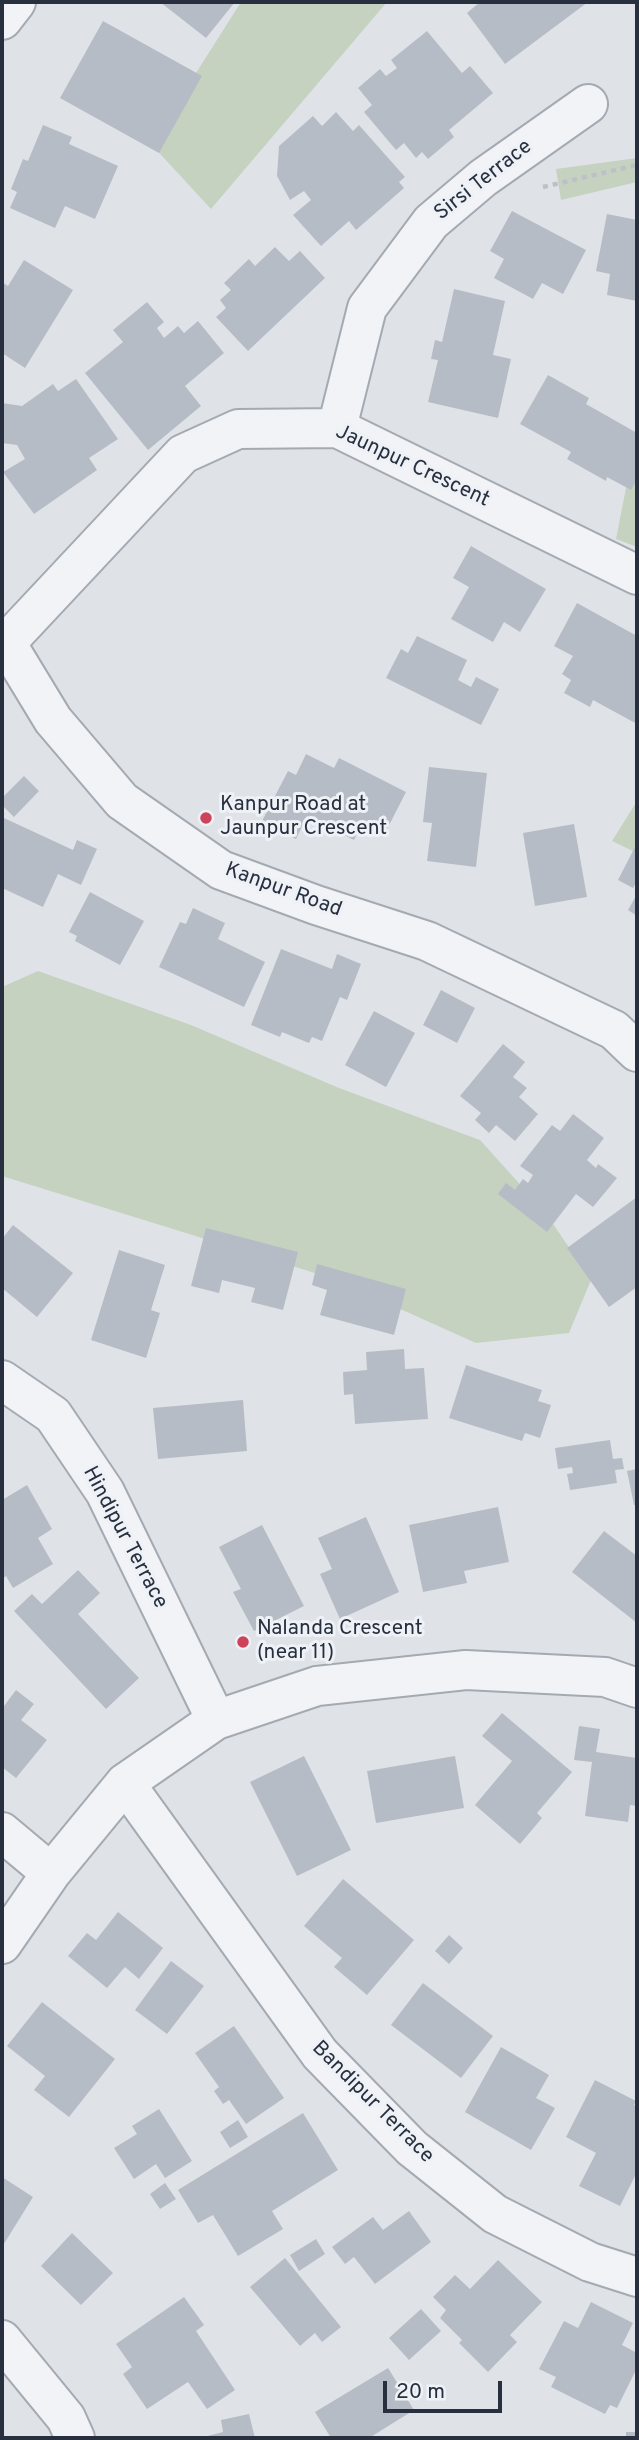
<!DOCTYPE html>
<html>
<head>
<meta charset="utf-8">
<style>
	body { margin:0 }
	#map { position:relative; width:639px; height:2440px; overflow:hidden; background:#dfe3e8; font-family:Overpass,sans-serif }
	canvas { display:block }
	.frame { position:absolute; inset:0; border:4px solid #28303f; pointer-events:none }
	.scale { position:absolute; left:383px; top:2381px; width:119px; height:32px; box-sizing:border-box; border:4px solid #28303f; border-top:0; padding-left:9px; font-size:21px; line-height:24px; white-space:nowrap; color:#28303f; -webkit-text-stroke:5px #eef1f6; paint-order:stroke }
</style>
</head>
<body>
<div id="map">
<canvas width="639" height="2440"></canvas>
<div class="frame"></div>
<div class="scale">20 m</div>
</div>
<script>
const ctx = document.querySelector('canvas').getContext('2d');
ctx.lineJoin = 'round';
function paint(path, color) { ctx.fillStyle = color; ctx.fill(path, 'evenodd'); }
const toPath = rows => new Path2D(rows.map(r => 'M' + r).join(''));
function trace(path, color, width, dash) { ctx.strokeStyle = color; ctx.lineWidth = width; ctx.lineCap = dash ? 'butt' : 'round'; ctx.setLineDash(dash || []); ctx.stroke(path); }
function drawText(font, color, halo, rows, align = 'center') {
  ctx.font = font + ' Overpass,sans-serif'; ctx.lineWidth = 6; ctx.setLineDash([]); ctx.textBaseline = 'middle'; ctx.strokeStyle = halo; ctx.fillStyle = color; for (const [text, x, y, turn = 0] of rows) {
    ctx.save(); ctx.translate(x, y); ctx.rotate((+turn || 0) * Math.PI / 180); ctx.textAlign = isNaN(turn) ? turn : align; if (halo) ctx.strokeText(text, 0, 0); ctx.fillText(text, 0, 0); ctx.restore();
  }
}
const green = toPath([
	[241,2,387,2,211,209,151,144],
	[637,158,637,182,561,200,556,169],
	[637,432,637,547,616,539],
	[637,801,637,853,612,841],
	[38,971,191,1025,339,1088,480,1140,545,1212,591,1280,569,1333,476,1343,331,1278,2,1176,2,987]
]);
const building = toPath([
	[160,2,235,2,206,38],
	[480,2,588,2,505,64,467,13],
	[103,21,202,76,159,153,60,98],
	[427,31,462,73,470,66,493,93,449,130,454,137,428,159,422,152,416,158,404,143,396,150,364,112,372,105,358,88,380,69,386,76,397,68,391,60],
	[336,112,353,131,359,125,405,177,399,182,404,188,356,230,349,221,321,246,293,215,311,200,304,191,290,200,277,176,279,146,313,116,322,126],
	[43,125,72,137,69,144,118,166,95,219,65,206,55,228,10,208,17,192,11,189,23,159,28,161],
	[512,211,586,250,563,294,542,283,533,299,494,278,504,259,490,251],
	[607,214,637,220,637,301,607,295,610,274,596,271],
	[275,247,289,261,300,251,325,278,248,351,216,317,226,308,220,300,231,290,224,283,249,259,255,266],
	[24,260,73,290,25,368,2,353,2,282,8,286],
	[454,289,505,301,493,355,511,359,498,418,428,402,438,360,431,359,435,340,442,342],
	[147,302,164,322,157,328,164,338,178,326,184,333,198,321,224,353,185,386,201,406,148,450,85,373,123,342,113,330],
	[548,375,589,398,586,404,637,433,637,479,631,490,607,477,606,481,567,459,571,452,520,424],
	[76,379,118,439,89,458,97,470,34,514,3,472,25,459,17,445,2,443,2,403,22,406,53,384,58,391],
	[471,546,546,589,520,632,504,622,493,642,451,619,469,587,453,578],
	[577,603,637,636,637,724,593,700,590,707,564,693,571,680,562,674,573,656,554,646],
	[417,636,467,660,458,680,471,687,476,677,499,689,481,725,386,678,401,649,408,653],
	[306,754,334,768,339,758,406,792,383,837,361,826,354,840,307,816,296,839,262,821,288,771,296,775],
	[429,767,487,773,476,867,427,861,432,823,423,822],
	[24,776,39,791,14,817,2,805,2,798],
	[4,818,73,850,77,840,97,849,81,885,58,874,43,907,2,888,2,824],
	[574,824,587,897,535,906,523,833],
	[637,843,637,881,633,888,618,880],
	[90,892,144,921,120,965,75,941,77,936,69,932],
	[637,894,637,916,628,910],
	[193,908,225,923,218,939,265,962,244,1007,159,967,180,922,186,924],
	[281,949,332,969,337,954,361,964,347,1000,340,997,322,1041,312,1037,309,1043,282,1032,280,1037,251,1025],
	[441,990,475,1008,457,1043,423,1025],
	[374,1011,415,1033,386,1087,345,1065],
	[503,1044,525,1062,513,1077,527,1088,519,1097,538,1114,515,1141,496,1125,489,1133,475,1120,481,1113,460,1096],
	[573,1114,604,1138,587,1160,596,1168,598,1164,617,1178,593,1207,576,1194,547,1232,498,1194,506,1183,515,1190,523,1179,528,1183,533,1175,520,1166,552,1125,560,1131],
	[637,1197,637,1287,609,1307,567,1248],
	[13,1225,73,1273,37,1317,2,1288,2,1239],
	[206,1228,298,1252,283,1310,251,1302,255,1288,222,1280,219,1293,191,1286],
	[119,1250,165,1265,151,1310,160,1313,146,1358,91,1340],
	[317,1264,406,1289,394,1335,320,1315,327,1290,312,1285],
	[404,1349,405,1369,424,1368,428,1419,355,1424,353,1394,344,1395,343,1372,367,1370,366,1352],
	[466,1365,542,1390,538,1401,551,1405,540,1438,525,1433,522,1441,449,1418],
	[243,1400,247,1451,158,1459,153,1408],
	[610,1440,613,1459,622,1458,624,1469,615,1470,617,1483,570,1490,567,1474,573,1473,572,1467,558,1469,555,1448],
	[637,1469,637,1505,634,1505,627,1471],
	[27,1485,52,1529,38,1538,53,1564,13,1588,6,1576,2,1579,2,1500],
	[498,1507,509,1562,464,1571,467,1583,423,1592,409,1525],
	[366,1517,399,1592,340,1619,320,1574,332,1569,318,1538],
	[262,1525,304,1606,254,1631,233,1592,241,1589,219,1547],
	[604,1531,637,1556,637,1623,572,1572],
	[78,1570,100,1593,78,1614,139,1678,106,1709,14,1611,32,1594,42,1604],
	[16,1690,34,1704,21,1720,47,1740,16,1778,2,1767,2,1705,4,1706],
	[502,1713,572,1772,537,1813,542,1818,520,1844,475,1805,512,1761,482,1736],
	[579,1726,600,1729,596,1752,637,1758,637,1806,630,1805,628,1822,585,1816,592,1762,574,1760],
	[304,1756,351,1850,297,1876,250,1782],
	[455,1756,464,1808,376,1823,367,1771],
	[343,1879,414,1940,367,1995,334,1967,342,1958,304,1926],
	[118,1912,163,1948,139,1979,125,1967,107,1988,68,1956,87,1933,96,1940],
	[449,1935,463,1948,449,1964,435,1951],
	[171,1961,204,1986,167,2034,135,2010],
	[423,1983,493,2036,461,2078,391,2025],
	[42,2002,115,2059,69,2117,34,2090,45,2076,7,2046],
	[234,2026,284,2098,246,2124,229,2100,223,2104,214,2091,219,2087,195,2053],
	[501,2047,549,2075,536,2098,555,2108,531,2150,465,2112],
	[595,2080,636,2101,634,2105,637,2107,637,2172,620,2206,579,2186,596,2153,566,2137],
	[159,2109,192,2161,165,2178,156,2164,134,2179,114,2148,137,2134,132,2126],
	[303,2113,338,2170,272,2211,283,2229,238,2256,213,2215,198,2223,178,2190],
	[238,2120,248,2137,230,2148,220,2132],
	[2,2177,33,2197,2,2247],
	[165,2183,176,2199,160,2209,150,2194],
	[409,2211,431,2242,375,2284,354,2257,345,2264,332,2247,373,2217,383,2230],
	[72,2233,113,2273,81,2305,41,2266],
	[316,2239,325,2254,299,2271,290,2255],
	[285,2258,341,2327,322,2342,315,2333,300,2346,250,2287],
	[498,2260,542,2302,510,2335,517,2342,488,2372,459,2343,462,2340,440,2318,446,2310,433,2297,455,2275,470,2289],
	[184,2297,204,2325,196,2331,235,2390,207,2409,188,2382,147,2409,123,2374,132,2367,116,2344],
	[591,2302,633,2323,622,2345,637,2353,637,2368,617,2408,610,2405,605,2414,551,2387,556,2377,539,2369,564,2321,578,2328],
	[421,2309,441,2331,409,2360,389,2338],
	[388,2368,414,2410,369,2438,331,2438,315,2412],
	[249,2414,255,2438,200,2438,223,2432,221,2420],
	[626,2432,637,2432,637,2438,626,2438]
]);
const path = toPath([
	[543,187,637,165]
]);
const street = toPath([
	[2,20,16,2],
	[337,428,367,308,431,222,483,178,588,104],
	[2,636,53,720,122,801,221,870,316,905,427,941,614,1030,637,1052],
	[6,643,183,454,238,429,337,428,637,575],
	[2,1380,53,1415,105,1492,216,1720],
	[125,1783,320,2054,412,2148,495,2214,590,2262,637,2277],
	[2,1832,51,1873],
	[2,1944,51,1873,125,1783,216,1720,317,1686,466,1670,605,1677,637,1688],
	[2,2340,66,2418,75,2438]
]);
const markers = [
	[206,818,7,"#ce4359"],
	[243,1642,7,"#ce4359"]
];
const streetNames = [
	["Sirsi Terrace",484,181,-38],
	["Jaunpur Crescent",412,467,25],
	["Kanpur Road",283,891,20],
	["Hindipur Terrace",124,1538,62],
	["Bandipur Terrace",372,2103,45]
];
const poiNames = [
	["Kanpur Road at",220,806],
	["Jaunpur Crescent",220,830],
	["Nalanda Crescent",257,1630],
	["(near 11)",257,1654]
];
paint(green, '#c5d2c0');
paint(building, '#b6bcc5');
trace(street, '#a4aab2', 42);
trace(path, '#bdc0c7', 4.5, [5, 5]);
trace(street, '#f1f3f7', 38);
for (const [x, y, r, color] of markers) { const dot = new Path2D(); dot.arc(x, y, r, 0, 2 * Math.PI); ctx.fillStyle = color; ctx.fill(dot); trace(dot, '#eef1f6', 2.5); }
drawText('21px', '#28303f', '#eef1f6', streetNames);
drawText('21px', '#28303f', '#eef1f6', poiNames, 'left');
</script>
</body>
</html>
